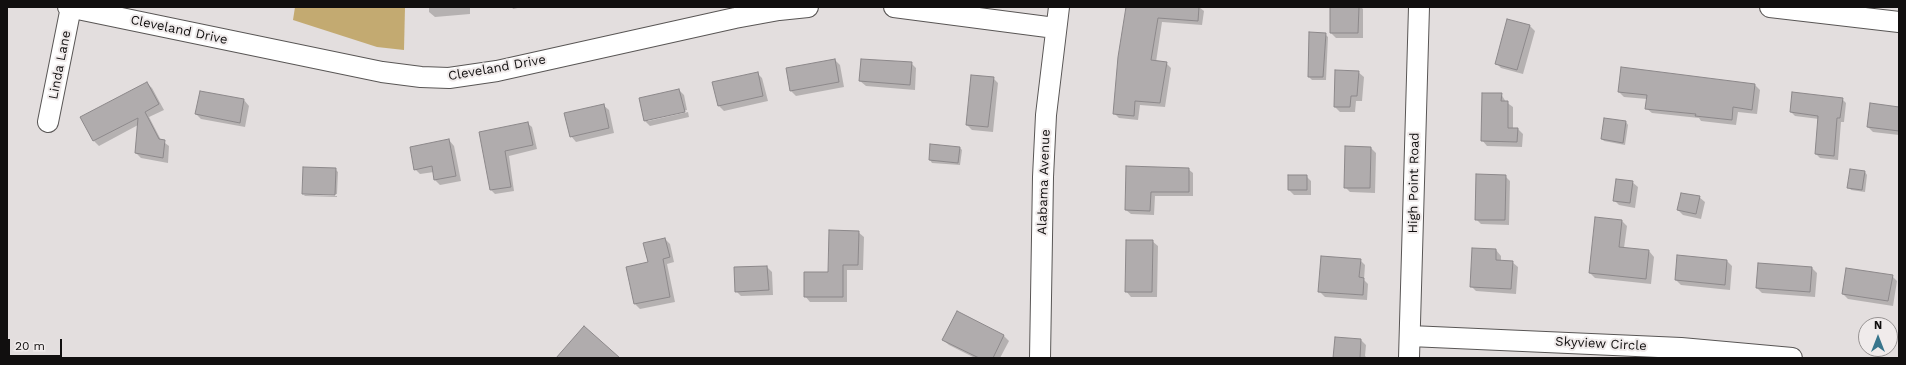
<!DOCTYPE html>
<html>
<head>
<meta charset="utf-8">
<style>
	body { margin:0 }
	#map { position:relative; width:1906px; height:365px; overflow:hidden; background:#e3dede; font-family:"Work Sans",sans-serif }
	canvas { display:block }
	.frame { position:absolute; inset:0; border:8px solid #110f0f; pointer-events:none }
	.north { position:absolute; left:1858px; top:317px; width:40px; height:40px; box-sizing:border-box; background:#f0ebeb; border:1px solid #979393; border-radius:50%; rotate:0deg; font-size:11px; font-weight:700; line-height:16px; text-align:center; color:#110f0f }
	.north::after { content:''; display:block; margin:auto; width:14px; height:18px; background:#38758c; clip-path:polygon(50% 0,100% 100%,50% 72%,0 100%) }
	.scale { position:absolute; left:8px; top:339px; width:54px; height:18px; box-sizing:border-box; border:2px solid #110f0f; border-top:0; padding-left:5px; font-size:12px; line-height:14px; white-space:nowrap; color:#110f0f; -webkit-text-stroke:3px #f0ebeb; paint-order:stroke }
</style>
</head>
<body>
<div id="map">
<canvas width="1906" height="365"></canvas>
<div class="frame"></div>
<div class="north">N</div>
<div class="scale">20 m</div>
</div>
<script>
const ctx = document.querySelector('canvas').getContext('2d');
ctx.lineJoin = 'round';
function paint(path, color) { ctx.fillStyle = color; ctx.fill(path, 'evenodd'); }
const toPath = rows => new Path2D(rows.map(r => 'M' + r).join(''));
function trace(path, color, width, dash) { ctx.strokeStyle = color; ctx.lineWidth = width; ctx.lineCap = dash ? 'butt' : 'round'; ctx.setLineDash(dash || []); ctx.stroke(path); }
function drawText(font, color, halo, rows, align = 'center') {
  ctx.font = font + ' "Work Sans",sans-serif'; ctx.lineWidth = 4; ctx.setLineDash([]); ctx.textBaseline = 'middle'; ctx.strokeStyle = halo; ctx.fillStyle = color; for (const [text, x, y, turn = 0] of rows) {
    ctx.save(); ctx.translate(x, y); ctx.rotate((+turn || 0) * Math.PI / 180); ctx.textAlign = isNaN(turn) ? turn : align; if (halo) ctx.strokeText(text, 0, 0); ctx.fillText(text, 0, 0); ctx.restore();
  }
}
const forest = toPath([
	[295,7,405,7,404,50,377,47,293,20]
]);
const shadow = toPath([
	[429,7,470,7,470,14,435,17,429,12],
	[512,7,522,7,513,9],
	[1127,7,1199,7,1204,11,1202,25,1162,22,1156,62,1166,63,1171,68,1165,107,1140,105,1138,120,1119,118,1114,113],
	[1331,7,1361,7,1363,9,1363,38,1336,38,1331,33],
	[1530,26,1535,31,1523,74,1501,68,1496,63],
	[1325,34,1328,37,1326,80,1312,80,1309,77],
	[835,60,840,65,844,87,796,96,791,91],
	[911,63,916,68,915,90,866,86,860,81],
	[1622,68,1755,85,1760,90,1757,114,1738,112,1736,125,1701,121,1699,118,1652,113,1646,108,1647,99,1624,97,1619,92],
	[1358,72,1364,77,1362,101,1356,101,1355,112,1340,112,1335,107],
	[757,73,762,78,768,101,724,111,719,106,713,83],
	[993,78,998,83,993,132,972,130,967,125],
	[147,83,152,88,164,110,149,117,161,140,169,146,168,163,141,158,136,153,138,125,99,146,94,141],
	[679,90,684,95,687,110,648,119,648,121,688,112,689,117,650,126,645,121],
	[1501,94,1506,102,1513,107,1513,129,1518,129,1523,134,1522,147,1487,146,1482,140],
	[1842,99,1846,103,1844,122,1841,122,1838,160,1820,158,1816,154,1819,119,1795,116,1791,112],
	[244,100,249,106,245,127,201,119,196,114],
	[603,105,609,110,614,133,576,142,571,136],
	[1899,108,1899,135,1873,132,1868,127],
	[1626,122,1628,125,1625,145,1604,141,1602,139],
	[527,123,532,127,537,149,509,156,514,191,495,194,491,190,481,133],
	[449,140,454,146,461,181,440,185,435,180,434,172,420,174,415,169],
	[960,148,962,150,960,165,932,163,930,160],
	[1371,148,1376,153,1375,193,1350,192,1345,187],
	[1127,167,1188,169,1193,173,1193,196,1155,196,1154,215,1131,214,1126,210],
	[335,169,338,172,337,194,303,194],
	[1865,172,1867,175,1865,192,1851,190,1849,187],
	[1306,176,1311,181,1311,195,1294,195,1289,190],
	[1505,176,1510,181,1509,225,1481,224,1476,219],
	[1632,182,1638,187,1635,208,1619,205,1614,200],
	[304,195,337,196,337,197,305,196],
	[1699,197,1705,202,1701,219,1683,215,1678,210],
	[1596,218,1622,221,1627,226,1624,248,1649,251,1654,257,1651,284,1595,278,1590,273],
	[858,232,864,237,863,270,847,270,847,302,810,302,805,296,829,273],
	[665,239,670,244,674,262,667,264,675,302,640,309,635,304,649,263],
	[1152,241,1158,246,1157,297,1131,297,1126,291],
	[1496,250,1501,256,1501,262,1512,262,1518,267,1516,294,1476,291,1471,286],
	[1360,260,1365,265,1364,280,1368,284,1367,300,1325,297,1320,292],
	[1727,261,1732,266,1730,290,1681,285,1676,280],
	[1759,264,1812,268,1817,273,1815,297,1762,293,1757,288],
	[767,267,772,272,773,295,741,296,736,291],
	[1892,276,1897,281,1893,306,1848,299,1843,294],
	[957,313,1004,336,1009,341,1000,358,975,358,949,345,943,340],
	[1361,340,1366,345,1365,356,1367,358,1334,358]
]);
const building = toPath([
	[1126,7,1199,7,1198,21,1158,18,1151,60,1167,62,1160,103,1135,101,1134,116,1113,114,1118,57,1126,7],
	[1330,7,1359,7,1358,33,1330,33,1330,7],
	[1507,19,1530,25,1517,70,1495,64,1507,19],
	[1309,32,1326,33,1323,77,1308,77,1309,32],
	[835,59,839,82,790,91,786,68,835,59],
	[861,59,912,62,910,85,859,81,861,59],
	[1621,67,1755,84,1752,110,1733,107,1732,120,1695,116,1696,114,1645,109,1647,95,1618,92,1621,67],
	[1335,70,1359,71,1357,96,1351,96,1350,107,1334,107,1335,70],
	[758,72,763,96,718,106,712,82,758,72],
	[971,75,994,77,988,127,966,125,971,75],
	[147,82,159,104,145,112,159,139,165,140,163,158,135,153,138,118,93,141,80,117,147,82],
	[679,89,685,112,644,121,639,98,679,89],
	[200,91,244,99,240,123,195,114,200,91],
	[1792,92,1843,98,1840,118,1837,118,1834,156,1815,154,1818,116,1790,112,1792,92],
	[1482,93,1502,93,1501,101,1508,101,1508,128,1518,128,1517,142,1481,141,1482,93],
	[1870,103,1899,107,1899,131,1867,127,1870,103],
	[604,104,609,128,570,137,564,113,604,104],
	[1604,118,1626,121,1623,143,1601,139,1604,118],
	[528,122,533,145,505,151,511,187,490,190,479,132,528,122],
	[449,139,456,176,434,180,432,166,414,170,410,147,449,139],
	[930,144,960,147,958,163,929,160,930,144],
	[1345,146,1371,147,1370,188,1344,188,1345,146],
	[1126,166,1189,168,1189,192,1151,192,1150,211,1125,210,1126,166],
	[303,167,336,168,335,195,302,194,303,167],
	[1850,169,1865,171,1862,190,1847,188,1850,169],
	[1476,174,1506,175,1505,220,1475,220,1476,174],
	[1288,175,1307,175,1307,190,1288,190,1288,175],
	[1616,179,1633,181,1630,203,1613,201,1616,179],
	[1681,193,1700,196,1696,214,1677,210,1681,193],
	[1595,217,1622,220,1619,247,1649,250,1646,279,1589,273,1595,217],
	[829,230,859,231,858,265,843,265,843,297,804,297,804,272,828,272,829,230],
	[665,238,670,257,663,259,670,297,634,304,626,267,648,262,643,243,665,238],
	[1126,240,1153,240,1152,292,1125,292,1126,240],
	[1472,248,1496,249,1496,260,1513,261,1511,289,1470,287,1472,248],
	[1677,255,1727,260,1725,285,1675,280,1677,255],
	[1321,256,1361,259,1359,277,1364,278,1363,295,1318,292,1321,256],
	[1758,263,1812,267,1810,292,1756,288,1758,263],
	[767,266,769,290,735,292,734,267,767,266],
	[1846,268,1893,275,1888,301,1842,294,1846,268],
	[957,311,1004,335,993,358,979,358,942,340,957,311],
	[584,326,620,358,556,358,584,326],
	[1335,337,1361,339,1360,358,1333,358,1335,337]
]);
const minor = toPath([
	[68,7,382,72,421,77,449,78,497,71,735,18,779,10,808,7],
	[894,7,1055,28],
	[1770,7,1899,22],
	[48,122,71,7],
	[1410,336,1681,348,1792,358],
	[1040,358,1043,177,1046,115,1059,7],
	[1409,358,1419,7]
]);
const streetNames = [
	["Cleveland Drive",179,30,12],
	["Linda Lane",60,65,-79],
	["Cleveland Drive",497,68,-10],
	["Alabama Avenue",1044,182,-88],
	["High Point Road",1414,183,-89],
	["Skyview Circle",1601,344,3]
];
paint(forest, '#c3aa71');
paint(shadow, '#0003');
paint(building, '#b0acad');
trace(building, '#8c888a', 1);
trace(minor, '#595655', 22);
trace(minor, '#fff', 20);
drawText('13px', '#110f0f', '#f0ebeb', streetNames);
</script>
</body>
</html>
